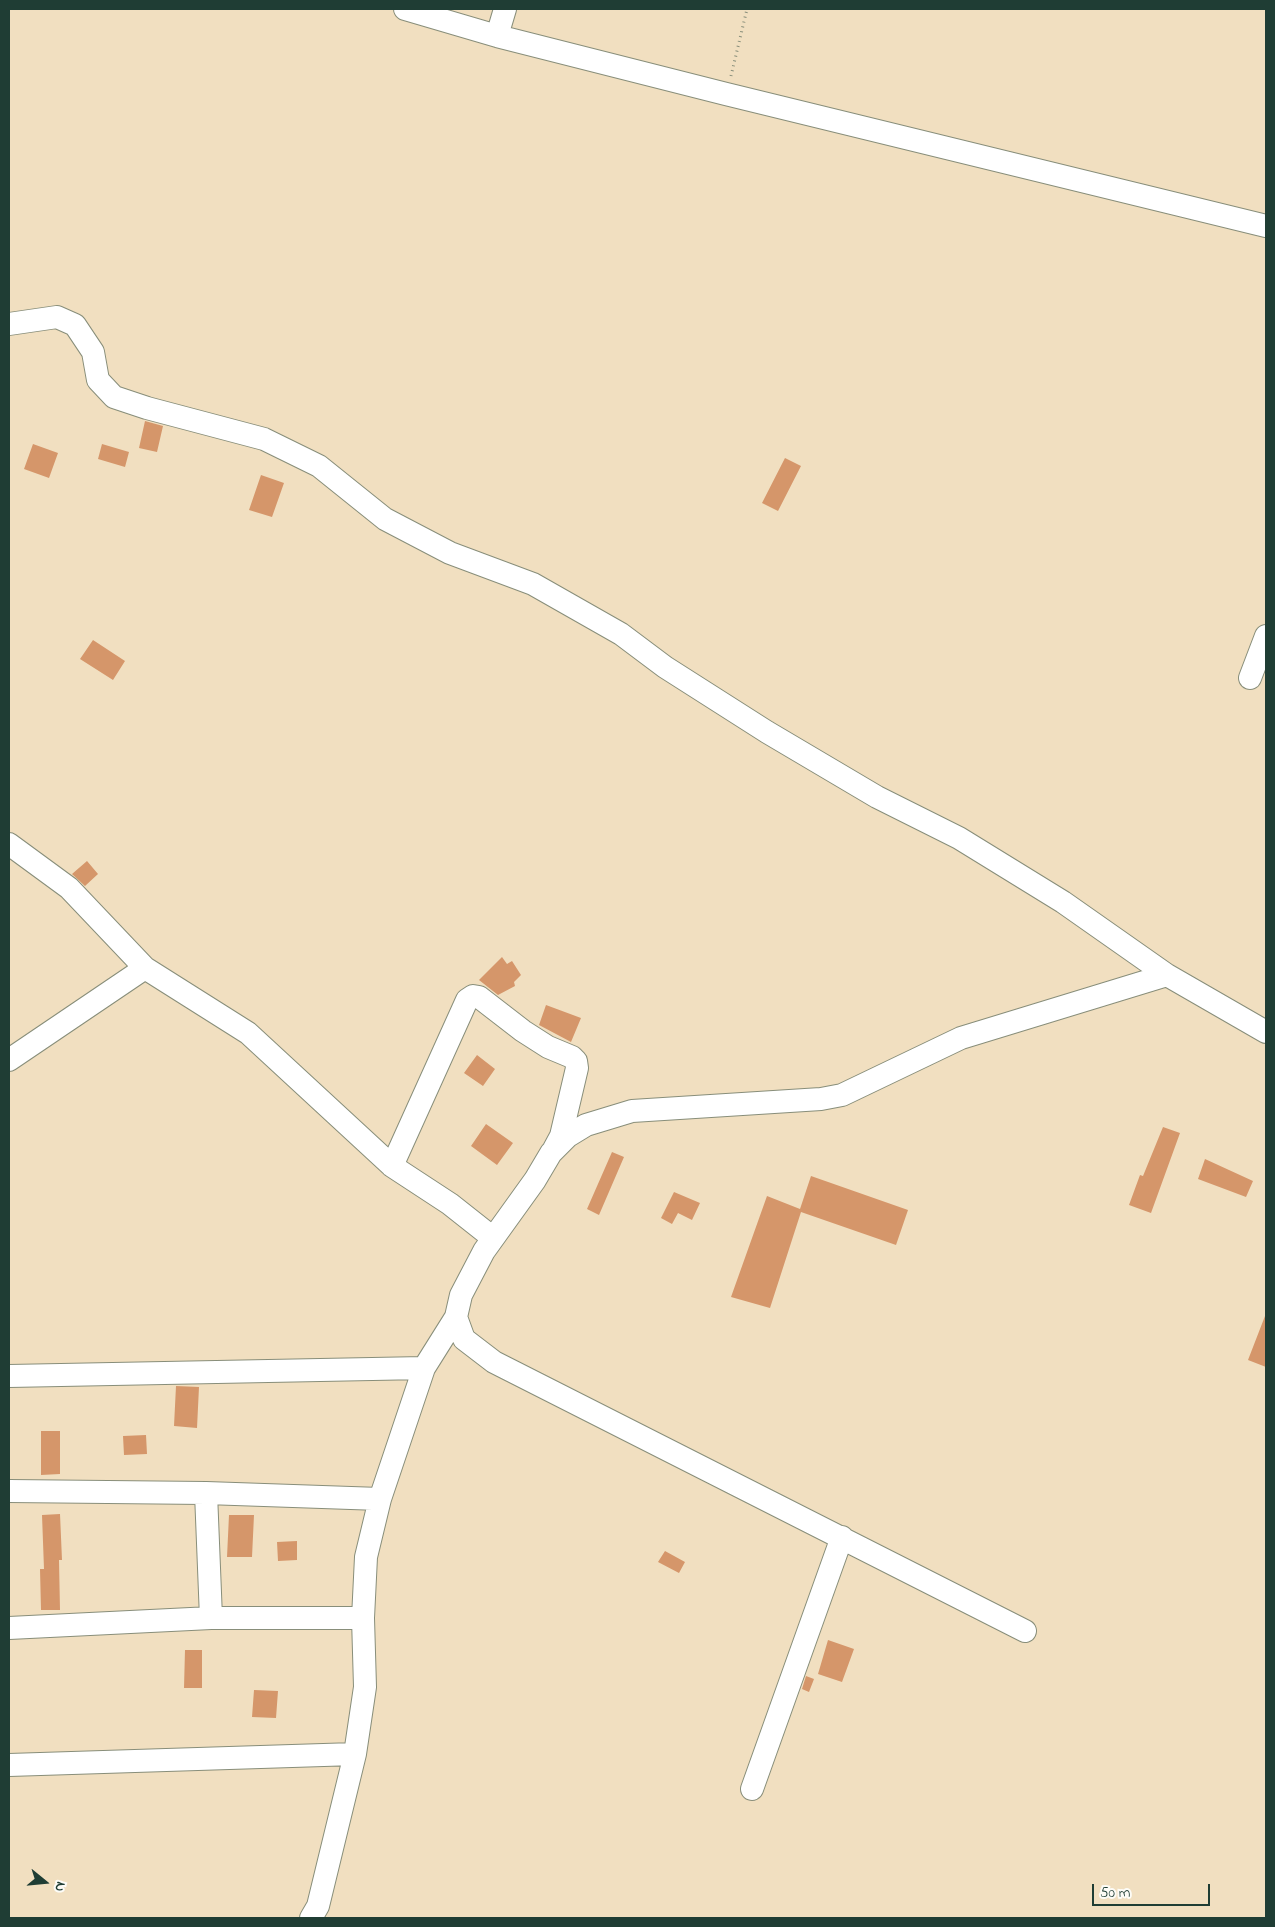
<!DOCTYPE html>
<html>
<head>
<meta charset="utf-8">
<style>
	body { margin:0 }
	#map { position:relative; width:1275px; height:1927px; overflow:hidden; background:#f1dfc0; font-family:"Indie Flower",sans-serif }
	canvas { display:block }
	.frame { position:absolute; inset:0; border:10px solid #1f3d34; pointer-events:none }
	.north { position:absolute; left:20px; top:1857px; width:50px; height:50px; -webkit-text-stroke:4px #fdfcf7; paint-order:stroke; rotate:107deg; font-size:14px; font-weight:700; line-height:20px; text-align:center; color:#1f3d34 }
	.north::after { content:''; display:block; margin:auto; width:18px; height:22px; background:#1f3d34; clip-path:polygon(50% 0,100% 100%,50% 72%,0 100%) }
	.scale { position:absolute; left:1092px; top:1884px; width:118px; height:22px; box-sizing:border-box; border:2px solid #1f3d34; border-top:0; padding-left:6px; font-size:15px; line-height:18px; white-space:nowrap; color:#1f3d34; -webkit-text-stroke:4px #fdfcf7; paint-order:stroke }
</style>
</head>
<body>
<div id="map">
<canvas width="1275" height="1927"></canvas>
<div class="frame"></div>
<div class="north">N</div>
<div class="scale">50 m</div>
</div>
<script>
const ctx = document.querySelector('canvas').getContext('2d');
ctx.lineJoin = 'round';
function paint(path, color) { ctx.fillStyle = color; ctx.fill(path, 'evenodd'); }
const toPath = rows => new Path2D(rows.map(r => 'M' + r).join(''));
function trace(path, color, width, dash) { ctx.strokeStyle = color; ctx.lineWidth = width; ctx.lineCap = dash ? 'butt' : 'round'; ctx.setLineDash(dash || []); ctx.stroke(path); }
const building = toPath([
	[145,421,163,426,157,452,139,448],
	[33,444,58,453,49,478,24,469],
	[102,444,129,452,125,467,98,459],
	[785,458,801,466,778,511,762,503],
	[261,475,284,483,272,517,249,510],
	[93,640,125,661,113,680,80,659],
	[87,861,98,874,85,886,72,874],
	[502,957,507,964,512,961,521,975,514,982,515,986,498,995,479,980],
	[546,1005,581,1018,571,1042,539,1025],
	[477,1055,495,1069,483,1086,464,1073],
	[486,1124,513,1143,497,1165,471,1146],
	[1163,1127,1180,1133,1151,1213,1129,1205,1140,1175,1143,1176],
	[612,1152,624,1157,599,1215,587,1209],
	[1205,1159,1253,1181,1246,1197,1198,1179],
	[811,1176,908,1210,896,1245,801,1212,770,1308,731,1297,767,1196,800,1209],
	[674,1192,700,1203,692,1220,678,1213,672,1224,661,1218],
	[1265,1316,1266,1316,1266,1367,1248,1360],
	[176,1386,199,1387,197,1428,174,1426],
	[41,1431,60,1431,60,1474,41,1475],
	[146,1435,147,1454,124,1455,123,1436],
	[60,1514,62,1560,59,1560,60,1610,41,1610,40,1569,44,1569,42,1515],
	[229,1515,254,1515,252,1557,227,1557],
	[297,1541,297,1560,278,1561,277,1542],
	[665,1551,685,1562,679,1573,658,1562],
	[828,1640,854,1649,842,1682,818,1674],
	[185,1650,202,1650,202,1688,184,1688],
	[806,1676,814,1679,809,1692,802,1689],
	[254,1690,278,1691,276,1718,252,1717]
]);
const path = toPath([
	[731,76,747,9]
]);
const minor = toPath([
	[405,9,497,36,726,94,1266,226],
	[497,36,505,9],
	[9,324,57,317,75,325,93,352,98,380,114,397,147,408,264,439,319,466,385,519,450,553,533,584,621,634,665,667,767,732,877,797,959,838,1063,902,1167,975,1266,1032],
	[1250,678,1266,636],
	[9,844,69,888,145,968,248,1033,392,1166,450,1204,493,1238],
	[9,1060,145,968],
	[392,1166,467,1000,473,996,479,997,523,1031,548,1047,572,1057,576,1061,577,1068,561,1136,554,1149],
	[456,1317,464,1339,494,1362,1025,1631],
	[9,1376,424,1368],
	[9,1491,206,1493,380,1499],
	[206,1493,211,1618],
	[9,1628,211,1618,363,1618],
	[9,1765,355,1754],
	[752,1789,842,1537],
	[311,1918,318,1906,355,1754,365,1687,363,1618,366,1557,380,1499,424,1368,456,1317,461,1295,484,1251,535,1180,551,1153,568,1136,586,1125,632,1111,821,1099,842,1095,961,1038,1167,975]
]);
paint(building, '#d5966a');
trace(minor, '#888e7a', 24);
trace(path, '#888e7a', 3, [1, 4]);
trace(minor, '#fff', 22);
</script>
</body>
</html>
